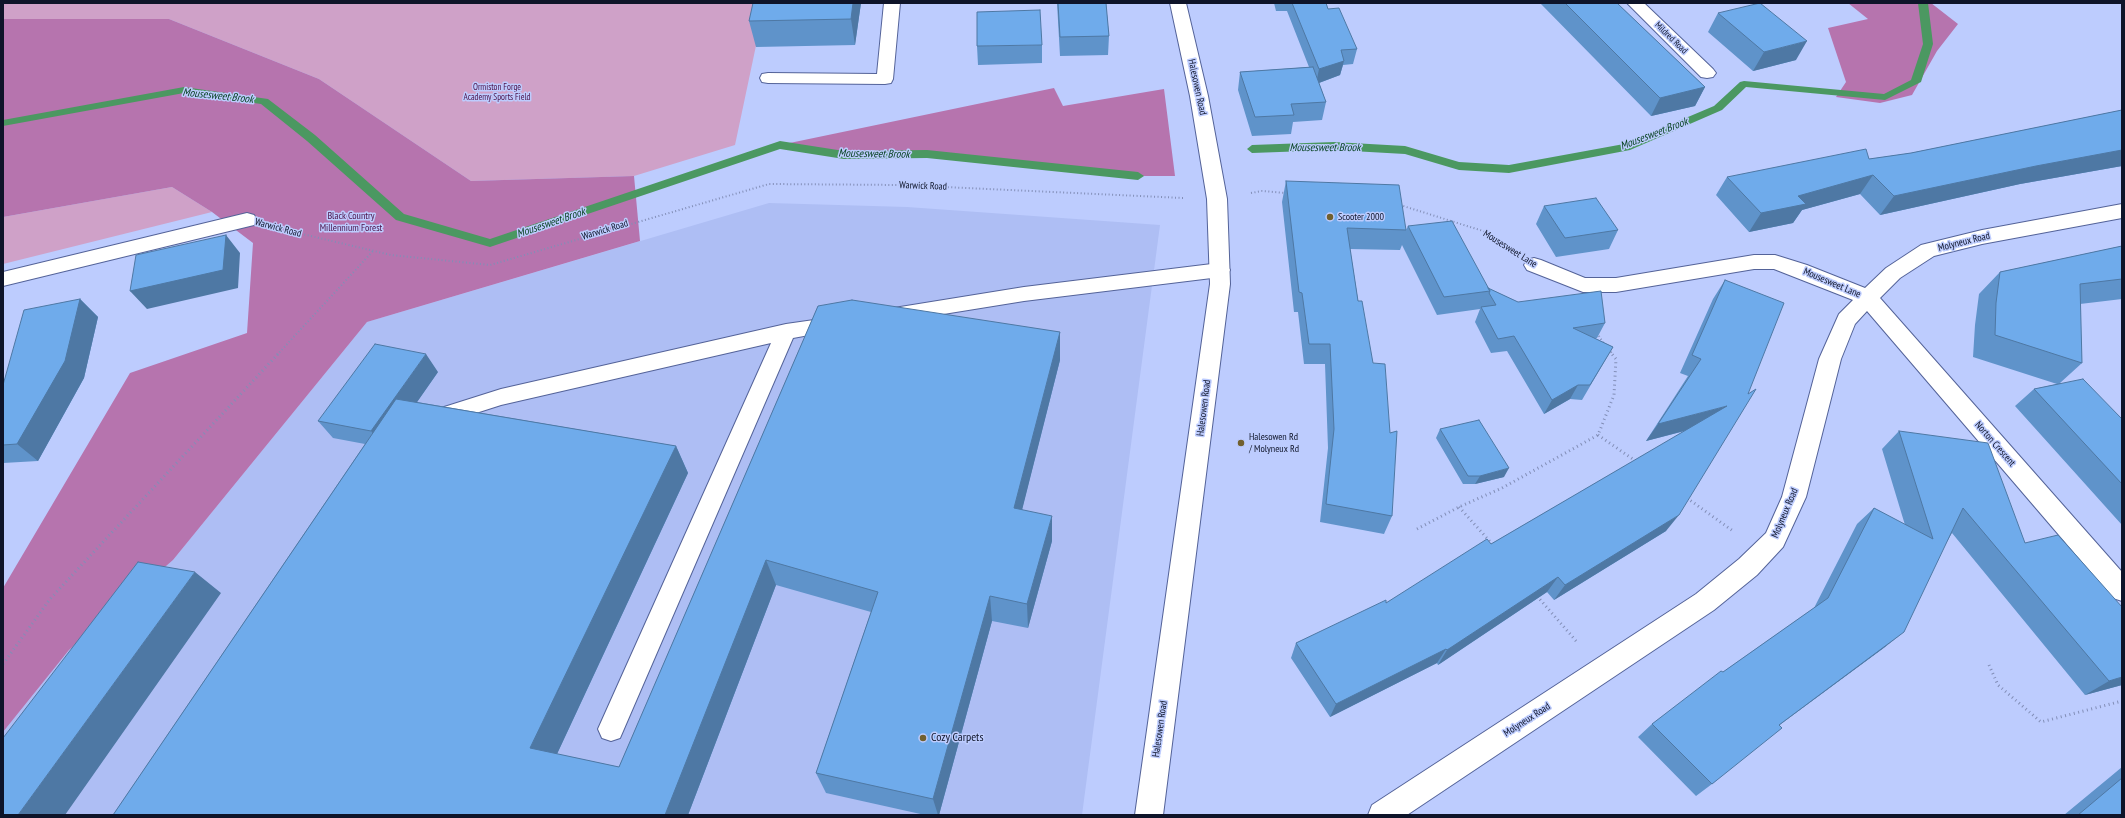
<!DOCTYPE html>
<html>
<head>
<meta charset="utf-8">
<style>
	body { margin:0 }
	#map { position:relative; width:2125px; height:818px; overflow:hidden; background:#bdccfe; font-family:"PT Sans Narrow",sans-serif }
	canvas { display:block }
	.frame { position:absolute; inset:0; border:4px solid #0e1429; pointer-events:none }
</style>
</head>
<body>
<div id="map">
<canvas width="2125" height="818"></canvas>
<div class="frame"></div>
</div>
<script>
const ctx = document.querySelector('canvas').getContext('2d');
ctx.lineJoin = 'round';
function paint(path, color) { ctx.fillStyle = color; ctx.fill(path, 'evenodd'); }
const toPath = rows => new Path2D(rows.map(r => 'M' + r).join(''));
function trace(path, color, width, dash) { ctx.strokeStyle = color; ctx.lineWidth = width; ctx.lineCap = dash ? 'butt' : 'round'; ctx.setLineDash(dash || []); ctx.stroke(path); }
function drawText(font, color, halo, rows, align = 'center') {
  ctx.font = font + ' "PT Sans Narrow",sans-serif'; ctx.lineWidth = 3; ctx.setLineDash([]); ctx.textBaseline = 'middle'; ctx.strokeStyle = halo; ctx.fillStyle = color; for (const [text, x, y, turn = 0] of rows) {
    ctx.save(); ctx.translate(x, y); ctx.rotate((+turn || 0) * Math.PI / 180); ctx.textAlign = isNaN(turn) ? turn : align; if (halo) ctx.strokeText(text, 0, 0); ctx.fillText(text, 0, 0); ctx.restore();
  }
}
const built = toPath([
	[769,203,907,207,1160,225,1082,815,3,815,3,732,69,650,173,560,367,322]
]);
const green = toPath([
	[3,3,765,3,735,145,634,176,471,181,319,79,169,19,3,19],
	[172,187,212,212,3,264,3,217]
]);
const forest = toPath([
	[1848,3,1931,3,1958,24,1937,51,1912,95,1880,103,1836,97,1846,82,1828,28,1868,19],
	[3,19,169,19,319,79,471,181,634,176,640,241,367,322,173,560,69,650,3,732,3,588,130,373,247,333,253,243,212,212,172,187,3,217],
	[1054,88,1063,106,1164,89,1175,176,1138,176,927,154,844,155,780,145]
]);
const stream = toPath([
	[1918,3,1928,3,1933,44,1921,82,1885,100,1746,87,1722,110,1630,150,1509,173,1459,170,1405,154,1334,150,1252,153,1247,149,1252,145,1334,142,1405,146,1459,162,1509,165,1624,144,1714,106,1740,82,1744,81,1884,94,1911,80,1923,44,1918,3],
	[184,87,268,99,315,135,404,214,490,239,780,141,844,151,927,150,1138,172,1144,176,1138,180,927,158,844,159,780,149,490,247,396,220,307,141,261,104,184,93,3,126,3,120,184,87]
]);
const pathFar1 = toPath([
	[1251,193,1262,191,1286,193],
	[1400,205,1483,231,1506,247],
	[277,228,391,255,490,265,769,184,901,185,1183,198],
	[1597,333,1604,344],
	[1609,349,1613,355],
	[277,355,373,251]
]);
const path = toPath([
	[1598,435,1637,462],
	[1687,498,1733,531],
	[1459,507,1493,545],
	[1417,529,1459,507,1502,488,1598,435,1614,395,1616,359,1612,354],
	[1537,596,1577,642],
	[3,664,50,599,278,354],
	[1989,665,1998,685,2041,722,2122,701]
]);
const lane = toPath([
	[884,3,900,3,893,79,891,83,885,84,768,83,762,82,760,78,762,74,768,73,877,74,884,3],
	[1220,263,1227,265,1230,270,1227,275,1220,277,1024,301,894,322,887,320,884,315,887,310,894,308,1024,287,1220,263],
	[835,317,842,319,845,324,842,329,793,338,620,738,611,741,602,738,598,729,771,343,501,405,448,422,441,420,437,414,441,408,501,389,786,324,835,317]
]);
const street = toPath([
	[1627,3,1644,3,1713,69,1716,73,1713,77,1707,78,1701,77,1627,3],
	[2122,204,2122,218,1982,244,1934,256,1900,278,1880,298,2122,572,2122,601,2113,598,1867,311,1855,324,1841,359,1806,497,1783,547,1757,575,1714,610,1407,815,1368,815,1372,805,1696,594,1739,559,1766,533,1782,497,1819,359,1839,314,1853,300,1774,269,1754,269,1616,292,1583,292,1527,270,1524,265,1527,260,1534,258,1541,260,1585,278,1616,278,1754,255,1775,255,1807,265,1865,288,1886,268,1921,245,1982,230,2122,204],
	[247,213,254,215,257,220,254,225,3,286,3,272,247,213]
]);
const primary = toPath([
	[1170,3,1186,3,1208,96,1227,199,1230,284,1163,815,1135,815,1210,284,1207,199,1190,96,1170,3]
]);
const wall = toPath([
	[861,3,855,45,756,47,749,21],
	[1057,3,1106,3,1109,36,1108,55,1060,56],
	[1274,3,1326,3,1328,9,1357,49,1353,64,1343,65,1340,75,1319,83,1326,102,1322,120,1293,122,1291,134,1252,136,1238,90,1240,72,1309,67,1287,11,1276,11],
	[1540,3,1617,3,1705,87,1695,106,1651,116],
	[1718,13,1796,60,1753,71,1708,32],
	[1042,45,1042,63,978,65,977,46],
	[2122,110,2122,166,2020,184,1880,215,1860,194,1802,210,1793,223,1749,232,1716,195,1727,177,1869,159,1911,153],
	[1286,181,1406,230,1408,226,1488,288,1518,302,1605,323,1597,338,1595,338,1613,347,1582,400,1570,399,1544,414,1507,351,1491,353,1475,322,1480,309,1437,315,1402,245,1400,250,1350,249,1392,516,1384,534,1320,522,1328,448,1325,364,1304,364,1298,312,1294,312,1282,202],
	[1544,206,1618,230,1609,249,1556,257,1536,224],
	[2122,246,2122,299,2080,304,2082,363,2060,383,2122,419,2122,525,2015,406,2034,389,2057,384,1973,357,1975,325,1979,294,2000,272],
	[1725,280,1666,531,1554,600,1547,592,1438,665,1437,663,1330,717,1291,658,1296,643,1386,603,1491,544,1685,431,1646,441,1688,376,1680,373,1713,299],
	[80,299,98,317,84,378,38,461,3,463,3,385],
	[818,306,1060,332,1060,360,1022,509,1052,541,1028,628,992,621,939,815,925,815,826,793,816,773,871,612,776,585,688,815,113,815,365,444,333,438,318,421,438,372,417,402,676,446,688,473,557,754,619,767],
	[1440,429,1504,477,1475,484,1463,484,1436,438],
	[1899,431,2025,543,2122,685,2085,695,1952,533,1885,647,1779,725,1712,784,1696,796,1638,737,1652,724,1723,672,1814,608,1857,524,1874,508,1905,525,1882,449],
	[2122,767,2122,815,2064,815,2110,777]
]);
const shadedWall = toPath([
	[853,3,861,3,855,45,851,19],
	[1807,41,1796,60,1753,71,1764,52],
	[1344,61,1340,75,1316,84,1319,69],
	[1705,87,1695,106,1651,116,1660,98],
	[2122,150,2122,166,2020,184,1880,215,1894,196,2036,166],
	[1873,175,1860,194,1802,210,1793,223,1749,232,1761,213,1798,196],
	[226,235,240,253,238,288,147,309,130,291],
	[80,299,98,317,84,378,38,461,17,444],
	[1060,332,1060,360,1016,534,1014,508],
	[426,354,438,372,385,448,371,431],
	[1578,385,1570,399,1544,414,1552,400],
	[1727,406,1714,423,1646,441,1658,424],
	[676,446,688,473,550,769,530,748],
	[1509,468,1504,477,1475,484,1480,476],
	[1679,515,1666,531,1554,600,1565,585],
	[1052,516,1052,541,1028,628,1027,604],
	[766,560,776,585,688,815,665,815],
	[195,572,221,593,65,815,18,815],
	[1558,577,1547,592,1438,665,1447,650],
	[990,596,992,621,939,815,938,815,933,799],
	[1904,632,1885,647,1762,738,1779,725],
	[1446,649,1437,663,1330,717,1336,704],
	[2122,677,2122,685,2085,695,2109,681]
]);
const building = toPath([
	[753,3,853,3,851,19,749,21,753,3],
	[1058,3,1106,3,1109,36,1060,37,1058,3],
	[1292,3,1326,3,1328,9,1339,8,1357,49,1341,50,1344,61,1319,69,1292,3],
	[1565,3,1617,3,1705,87,1660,98,1565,3],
	[1760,3,1807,41,1764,52,1718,13,1760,3],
	[1040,10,1042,45,977,46,977,12,1040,10],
	[1313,67,1326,102,1291,104,1294,115,1255,117,1240,72,1313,67],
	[2122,110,2122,150,2036,166,1894,196,1873,175,1798,196,1806,204,1761,213,1727,177,1866,149,1869,159,1911,153,2122,110],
	[1286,181,1399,185,1406,230,1347,228,1358,301,1362,301,1373,363,1385,364,1390,433,1397,431,1392,516,1326,504,1334,429,1330,344,1309,344,1302,293,1299,292,1286,181],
	[1596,198,1618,230,1565,238,1544,206,1596,198],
	[1452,221,1490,291,1444,297,1408,226,1452,221],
	[226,235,223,270,130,291,136,255,226,235],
	[2122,246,2122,279,2080,284,2082,363,1995,335,1996,303,2000,272,2122,246],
	[1725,280,1784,303,1748,394,1756,389,1679,515,1565,585,1558,577,1447,650,1446,649,1336,704,1296,643,1386,600,1386,603,1487,539,1491,544,1727,406,1658,424,1701,359,1692,355,1725,280],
	[1488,288,1518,302,1601,291,1605,323,1573,328,1613,347,1590,385,1578,385,1552,400,1514,336,1498,339,1481,307,1496,305,1489,293,1490,291,1488,288],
	[80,299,65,361,17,444,3,445,3,385,24,310,80,299],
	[852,300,1060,332,1014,508,1052,516,1027,604,990,596,933,799,816,773,878,592,766,560,665,815,113,815,396,399,676,446,530,748,619,767,818,306,852,300],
	[375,344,426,354,371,431,318,421,375,344],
	[2083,379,2122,419,2122,484,2034,389,2083,379],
	[1479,420,1509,468,1480,476,1468,476,1440,429,1479,420],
	[1899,431,1988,443,2025,543,2058,535,2122,607,2122,677,2109,681,1963,508,1904,632,1779,725,1782,728,1712,784,1652,724,1721,671,1723,672,1828,598,1874,508,1933,539,1899,431],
	[138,562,195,572,18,815,3,815,3,738,138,562],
	[2122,778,2122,815,2078,815,2122,778]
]);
const markers = [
	[1330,217,4,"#71602e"],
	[1241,443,4,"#71602e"],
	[923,738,4,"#71602e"]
];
const farStreetnames = [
	["Mildred Road",1671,38,44]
];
const farParknames = [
	["Ormiston Forge",497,87],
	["Academy Sports Field",497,97]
];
const streetNames = [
	["Halesowen Road",1197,87,78],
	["Warwick Road",923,186,2],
	["Warwick Road",278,228,15],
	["Warwick Road",605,230,-17],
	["Molyneux Road",1964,242,-14],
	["Mousesweet Lane",1510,249,32],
	["Mousesweet Lane",1832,283,23],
	["Halesowen Road",1204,408,-83],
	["Norton Crescent",1995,444,49],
	["Molyneux Road",1785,513,-67],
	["Molyneux Road",1527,720,-33],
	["Halesowen Road",1160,729,-82]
];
const parkNames = [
	["Black Country",351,216],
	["Millennium Forest",351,228]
];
const poiNames = [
	["Scooter 2000",1338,217],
	["Halesowen Rd",1249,437],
	["/ Molyneux Rd",1249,449]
];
const waterNames = [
	["Mousesweet Brook",218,96,6],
	["Mousesweet Brook",1654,134,-21],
	["Mousesweet Brook",1325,148],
	["Mousesweet Brook",874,154,1],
	["Mousesweet Brook",551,223,-19]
];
const nearPoinames = [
	["Cozy Carpets",931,738]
];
paint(built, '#aebef4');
paint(green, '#cfa1c8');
paint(forest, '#b674ae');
paint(stream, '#4b9861');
trace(lane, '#546399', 2);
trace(street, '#546399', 2);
trace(primary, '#546399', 2);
trace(pathFar1, '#828eb7', 2, [1, 2.5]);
trace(path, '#828eb7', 3, [1, 3.5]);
paint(lane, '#fff');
paint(street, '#fff');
paint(primary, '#fff');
paint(wall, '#5f93ca');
paint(shadedWall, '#4e78a4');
paint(building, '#6fabeb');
trace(building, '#4e78a4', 1);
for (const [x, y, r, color] of markers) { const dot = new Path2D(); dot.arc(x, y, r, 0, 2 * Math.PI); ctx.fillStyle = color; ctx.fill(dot); trace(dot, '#bdccfe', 1.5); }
drawText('9px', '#0e1429', '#bdccfe', farStreetnames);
drawText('9px', '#4b0e46', '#bdccfe', farParknames);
drawText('10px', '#0e1429', '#bdccfe', streetNames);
drawText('10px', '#4b0e46', '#bdccfe', parkNames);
drawText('10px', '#0e1429', '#bdccfe', poiNames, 'left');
drawText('italic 11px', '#003e1a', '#bdccfe', waterNames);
drawText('12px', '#0e1429', '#bdccfe', nearPoinames, 'left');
</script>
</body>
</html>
